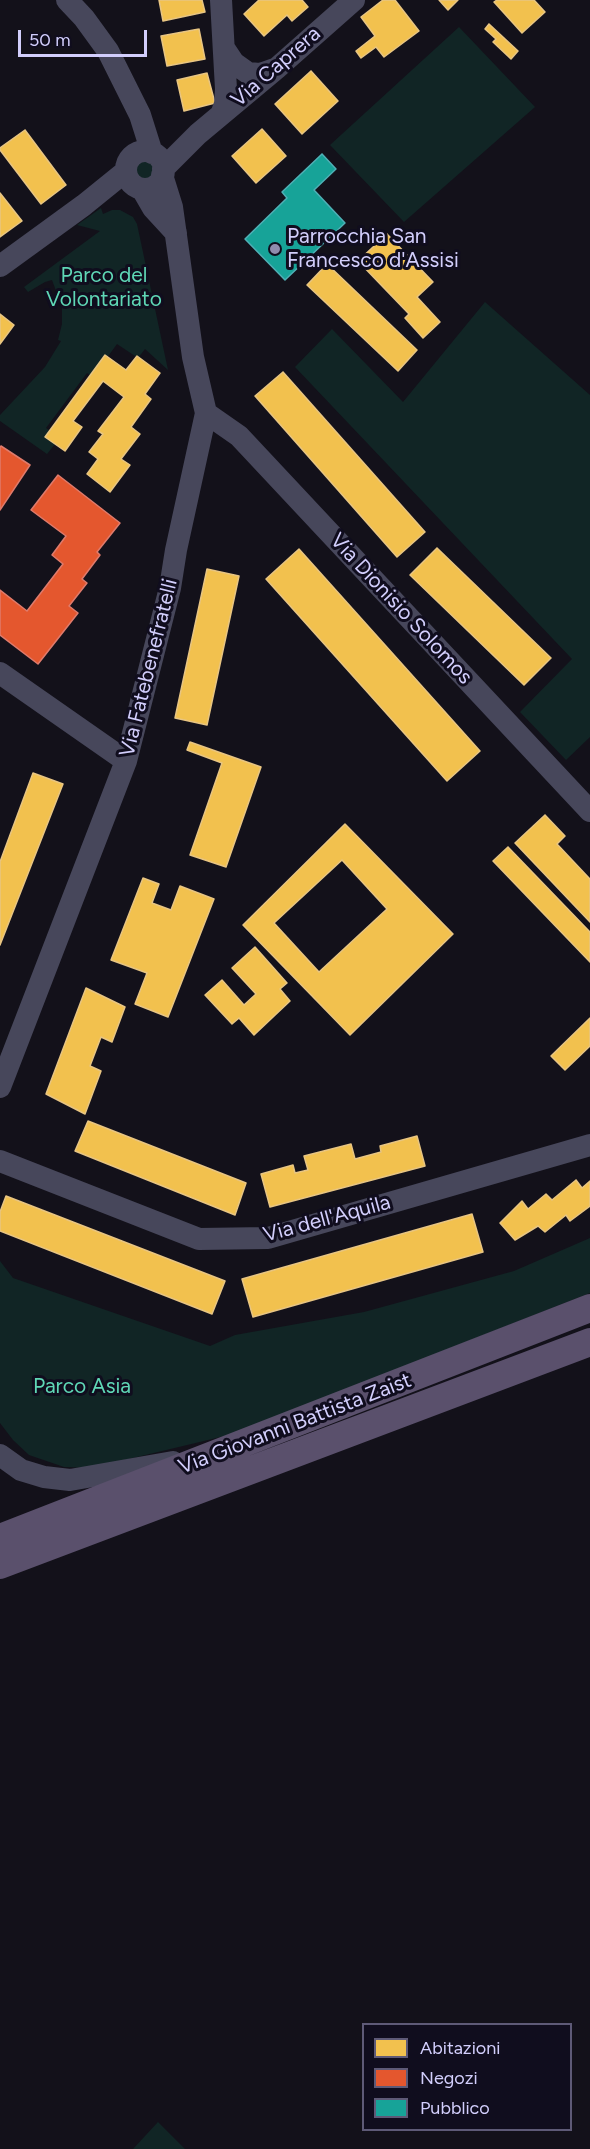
<!DOCTYPE html>
<html>
<head>
<meta charset="utf-8">
<style>
	body { margin:0 }
	#map { position:relative; width:590px; height:2149px; overflow:hidden; background:#13111a; font-family:Figtree,sans-serif }
	canvas { display:block }
	.legend { position:absolute; left:362px; top:2023px; width:210px; height:108px; box-sizing:border-box; background:#100d1e; border:2px solid #5e5a77; margin:0; padding:8px 10px; list-style:none; font-size:18px; color:#d2cefc }
	.legend li { display:flex; align-items:center; gap:12px; height:30px }
	.legend b { width:30px; border:2px solid #5e5a77 }
	.scale { position:absolute; left:18px; top:30px; width:129px; height:27px; box-sizing:border-box; border:3px solid #d2cefc; border-top:0; padding-left:8px; font-size:18px; line-height:21px; white-space:nowrap; color:#d2cefc; -webkit-text-stroke:4px #100d1e; paint-order:stroke }
</style>
</head>
<body>
<div id="map">
<canvas width="590" height="2149"></canvas>
<ul class="legend">
<li><b style="height:16px;background:#f2c14e"></b>Abitazioni</li>
<li><b style="height:16px;background:#e4572e"></b>Negozi</li>
<li><b style="height:16px;background:#17a398"></b>Pubblico</li>
</ul>
<div class="scale">50 m</div>
</div>
<script>
const ctx = document.querySelector('canvas').getContext('2d');
ctx.lineJoin = 'round';
function paint(path, color) { ctx.fillStyle = color; ctx.fill(path, 'evenodd'); }
const toPath = rows => new Path2D(rows.map(r => 'M' + r).join(''));
function trace(path, color, width, dash) { ctx.strokeStyle = color; ctx.lineWidth = width; ctx.lineCap = dash ? 'butt' : 'round'; ctx.setLineDash(dash || []); ctx.stroke(path); }
function drawText(font, color, halo, rows, align = 'center') {
  ctx.font = font + ' Figtree,sans-serif'; ctx.lineWidth = 6; ctx.setLineDash([]); ctx.textBaseline = 'middle'; ctx.strokeStyle = halo; ctx.fillStyle = color; for (const [text, x, y, turn = 0] of rows) {
    ctx.save(); ctx.translate(x, y); ctx.rotate((+turn || 0) * Math.PI / 180); ctx.textAlign = isNaN(turn) ? turn : align; if (halo) ctx.strokeText(text, 0, 0); ctx.fillText(text, 0, 0); ctx.restore();
  }
}
const green = toPath([
	[459,27,535,107,404,222,330,145],
	'133 169a11 11 0 1 1 22 0a11 11 0 1 1-22 0Z',
	[101,208,103,214,112,210,120,210,133,217,137,224,168,370,145,349,138,358,117,344,93,377,87,373,46,428,60,438,47,454,0,421,0,415,45,367,61,341,58,340,62,324,62,307,52,280,45,282,28,292,24,287,100,231,77,225],
	[485,302,590,395,590,737,566,760,520,712,572,659,295,367,332,329,403,402],
	[590,1238,590,1293,233,1434,91,1468,64,1467,29,1455,13,1440,0,1423,0,1261,13,1278,210,1346,235,1335,364,1312,514,1271],
	[158,2122,185,2149,133,2149]
]);
const homes = toPath([
	[159,0,202,0,205,12,163,21,159,0],
	[259,0,302,0,308,7,292,21,287,15,264,36,244,14,259,0],
	[383,0,395,0,419,31,384,57,376,47,361,58,356,51,375,36,361,17,383,0],
	[439,0,458,0,448,10,439,0],
	[497,0,534,0,545,12,522,33,494,2,497,0],
	[489,24,518,51,511,59,493,42,496,39,485,29,489,24],
	[199,29,205,59,167,66,161,36,199,29],
	[311,71,338,101,302,134,275,104,311,71],
	[207,73,215,103,184,111,177,80,207,73],
	[262,129,286,156,256,183,232,156,262,129],
	[25,130,66,185,41,204,0,150,0,148,25,130],
	[0,193,22,221,0,237,0,193],
	[387,234,433,282,417,297,440,322,423,338,405,318,409,314,358,261,387,234],
	[327,264,417,350,398,371,307,285,327,264],
	[0,314,14,325,0,344,0,314],
	[105,355,126,370,137,356,160,373,145,394,151,399,131,427,140,434,121,459,130,465,110,492,87,474,98,459,89,452,103,434,98,431,124,397,103,381,73,421,82,427,65,451,45,437,105,355],
	[283,372,425,532,397,557,255,396,283,372],
	[437,548,551,658,524,685,410,575,437,548],
	[299,549,480,751,447,781,266,579,299,549],
	[207,569,239,576,207,725,175,718,207,569],
	[190,742,261,767,226,867,190,855,222,763,187,750,190,742],
	[33,773,63,784,0,945,0,862,33,773],
	[545,815,565,836,557,844,590,879,590,922,515,843,545,815],
	[345,824,453,934,350,1035,243,925,345,824],
	[342,860,387,909,319,972,274,923,342,860],
	[508,847,590,932,590,962,493,861,508,847],
	[143,878,159,884,152,903,171,910,180,886,214,899,168,1017,135,1004,147,973,111,960,143,878],
	[255,947,287,983,280,989,290,1001,254,1035,239,1018,232,1024,205,995,222,980,244,1005,256,994,232,968,255,947],
	[86,988,125,1007,112,1042,101,1037,90,1066,101,1071,85,1114,46,1094,86,988],
	[590,1018,590,1046,565,1070,551,1056,590,1018],
	[88,1121,246,1183,235,1215,75,1151,88,1121],
	[417,1136,425,1166,270,1207,261,1174,293,1165,295,1173,308,1170,304,1156,351,1144,355,1159,381,1152,380,1146,417,1136],
	[576,1180,582,1188,590,1181,590,1206,570,1221,566,1215,545,1232,538,1226,515,1240,500,1223,522,1201,528,1209,546,1194,552,1200,576,1180],
	[6,1196,225,1281,212,1314,0,1231,0,1212,6,1196],
	[472,1214,483,1252,253,1317,242,1279,472,1214]
]);
const shops = toPath([
	[1,446,30,465,0,510,0,447,1,446],
	[58,475,120,523,97,552,100,555,82,579,87,583,69,606,78,613,38,664,0,635,0,590,27,611,63,564,52,555,66,536,31,510,58,475]
]);
const public = toPath([
	[322,154,336,169,314,190,345,223,285,280,245,239,287,198,282,192,322,154]
]);
const minor = toPath([
	[67,0,84,18,108,51,140,115,152,153],
	[221,0,226,89,225,104,221,115],
	[224,48,234,63,248,73,260,74,277,68],
	'126 170a19 19 0 1 1 38 0a19 19 0 1 1-38 0Z',
	[163,169,198,134,277,68,354,0],
	[142,189,153,208,176,233],
	[0,266,84,205,126,171],
	[206,413,239,436,590,811],
	[0,673,126,761],
	[0,1087,126,761,170,588,176,550,206,413,193,357,172,207,162,175],
	[0,1161,199,1239,268,1238,590,1145],
	[0,1455,21,1470,44,1477,70,1480,173,1462]
]);
const major = toPath([
	[0,1538,590,1308],
	[0,1565,590,1342]
]);
const markers = [
	[275,249,6,"#8f8cad"]
];
const streetNames = [
	["Via Caprera",276,67,-41],
	["Via Dionisio Solomos",401,609,47],
	["Via Fatebenefratelli",149,668,-76],
	["Via dell'Aquila",327,1219,-15],
	["Via Giovanni Battista Zaist",295,1424,-21]
];
const poiNames = [
	["Parrocchia San",287,237],
	["Francesco d'Assisi",287,261]
];
const parkNames = [
	["Parco del",104,276],
	["Volontariato",104,300],
	["Parco Asia",82,1387]
];
paint(green, '#112525');
paint(homes, '#f2c14e');
trace(homes, '#e8c582', 1.5);
paint(shops, '#e4572e');
trace(shops, '#df7b6c', 1.5);
paint(public, '#17a398');
trace(public, '#4fb0b6', 1.5);
trace(minor, '#47475b', 22);
trace(major, '#5a506c', 28);
for (const [x, y, r, color] of markers) { const dot = new Path2D(); dot.arc(x, y, r, 0, 2 * Math.PI); ctx.fillStyle = color; ctx.fill(dot); trace(dot, '#100d1e', 2); }
drawText('21px', '#d2cefc', '#100d1e', streetNames);
drawText('21px', '#d2cefc', '#100d1e', poiNames, 'left');
drawText('21px', '#5fd7b6', '#100d1e', parkNames);
</script>
</body>
</html>
